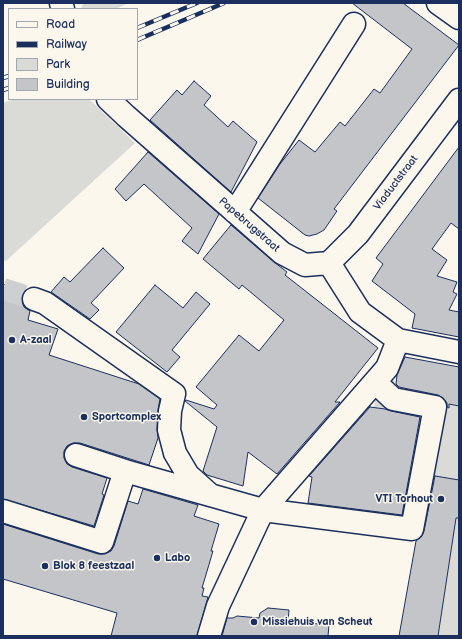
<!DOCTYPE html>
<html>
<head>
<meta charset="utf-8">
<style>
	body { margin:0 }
	#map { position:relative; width:462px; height:639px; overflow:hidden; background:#fbf7ec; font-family:"Balsamiq Sans",sans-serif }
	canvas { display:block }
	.frame { position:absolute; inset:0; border:4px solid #1b2f5e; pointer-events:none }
	.legend { position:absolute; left:8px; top:8px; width:130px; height:92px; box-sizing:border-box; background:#fbf7ec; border:1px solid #a1a7b3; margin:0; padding:5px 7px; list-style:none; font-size:12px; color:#1b2f5e }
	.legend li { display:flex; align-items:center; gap:8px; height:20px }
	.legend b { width:20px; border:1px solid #a1a7b3 }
</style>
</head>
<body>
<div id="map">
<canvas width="462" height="639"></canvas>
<div class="frame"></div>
<ul class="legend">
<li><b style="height:5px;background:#fbf7ec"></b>Road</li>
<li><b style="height:5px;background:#1b2f5e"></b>Railway</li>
<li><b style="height:11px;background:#dadad7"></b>Park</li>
<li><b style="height:11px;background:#c3c5c9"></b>Building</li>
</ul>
</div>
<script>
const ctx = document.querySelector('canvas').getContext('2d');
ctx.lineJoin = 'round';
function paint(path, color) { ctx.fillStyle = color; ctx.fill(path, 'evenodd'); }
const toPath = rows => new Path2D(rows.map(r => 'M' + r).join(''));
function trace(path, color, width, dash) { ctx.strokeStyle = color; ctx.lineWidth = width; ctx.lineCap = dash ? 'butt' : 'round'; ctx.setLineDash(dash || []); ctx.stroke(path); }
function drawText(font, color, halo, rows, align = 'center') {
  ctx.font = font + ' "Balsamiq Sans",sans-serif'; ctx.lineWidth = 3; ctx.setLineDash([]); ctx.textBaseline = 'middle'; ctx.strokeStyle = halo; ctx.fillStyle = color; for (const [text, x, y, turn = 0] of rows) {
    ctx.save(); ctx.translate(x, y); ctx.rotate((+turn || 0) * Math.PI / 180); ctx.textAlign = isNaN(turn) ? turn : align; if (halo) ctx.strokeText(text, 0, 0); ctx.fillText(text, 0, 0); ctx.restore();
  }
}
const green = toPath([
	[83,3,128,3,116,9,81,9],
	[14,99,89,99,135,143,6,261,3,260,3,103],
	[387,380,396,381,391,388,394,395,459,406,459,480,427,475,429,415,374,407,376,394],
	[456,518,459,518,459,636,438,636]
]);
const building = toPath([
	[352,3,403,3,459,45,334,209,337,211,324,230,317,234,309,236,305,235,258,198,280,164,299,140,315,152,340,122,345,126,374,89,380,93,412,49,352,3],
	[194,81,211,96,204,105,228,127,233,121,257,142,231,192,150,120,177,90,182,95,194,81],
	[459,147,459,229,451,223,432,249,447,260,437,276,457,282,453,292,457,294,449,310,459,312,459,337,412,328,415,314,372,281,383,264,376,258,459,147],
	[148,152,219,214,198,254,182,241,192,228,144,184,126,201,115,189,148,152],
	[231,225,274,262,287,272,285,275,378,348,335,402,340,402,277,474,248,452,243,486,207,475,203,471,217,427,185,401,186,400,214,409,217,405,196,387,239,335,259,351,284,320,242,285,239,289,203,259,231,225],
	[103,248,124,268,91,303,99,310,90,319,51,292,64,277,70,282,103,248],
	[3,284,25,291,22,295,22,301,24,307,30,311,28,320,58,329,49,355,139,384,160,399,158,410,157,429,158,438,149,465,80,443,73,443,67,446,64,451,64,458,67,464,72,467,107,478,102,494,104,495,94,526,3,499,3,284],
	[155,285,183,308,196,292,210,304,172,350,180,357,167,372,116,332,155,285],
	[405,357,459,367,459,406,449,404,449,408,447,407,447,403,443,398,438,395,399,387,396,384,397,375,405,357],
	[370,407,385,409,391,411,420,417,402,515,308,503,312,477,309,476,370,407],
	[435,476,459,480,459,518,456,518,438,636,399,636,416,541,421,537,424,531,435,476],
	[143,489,198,505,194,516,219,524,211,551,213,551,202,588,204,588,202,596,208,597,197,636,111,636,117,613,3,579,3,524,98,554,105,554,111,551,114,546,128,501,138,504,143,489],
	[268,608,289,610,288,621,329,625,328,636,222,636,227,618,233,618,237,616,259,618,260,613,268,608]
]);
const minorTunnel = toPath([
	[3,289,34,299]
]);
const minor = toPath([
	[61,3,63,9],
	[438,3,459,18],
	[108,99,126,116,282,253,305,265,329,263],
	[235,212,354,24],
	[329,263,358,234,459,100],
	[329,263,360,312,398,340,459,352],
	[34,299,45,303,174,394,170,411,169,430,175,453,188,475,208,493],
	[76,455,125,471],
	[3,511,102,542,125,471,263,510,387,368,398,340],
	[209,636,218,606,263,510,412,529,435,407,393,399,375,382]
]);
const rail = toPath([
	[137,28,197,3],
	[137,40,224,3],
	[3,78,9,76],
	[3,90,9,88]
]);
const markers = [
	[12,340,4,"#1b2f5e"],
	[84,417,4,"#1b2f5e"],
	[441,499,4,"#1b2f5e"],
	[157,558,4,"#1b2f5e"],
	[45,566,4,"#1b2f5e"],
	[254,622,4,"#1b2f5e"]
];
const streetNames = [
	["Viaductstraat",396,183,-53],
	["Papebrugstraat",249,225,41]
];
const poiNames = [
	["A-zaal",20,340],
	["Sportcomplex",92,417],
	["VTI Torhout",433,499,"right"],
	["Labo",165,558],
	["Blok 8 feestzaal",53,566],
	["Missiehuis van Scheut",262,622]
];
paint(green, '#dadad7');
paint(building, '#c3c5c9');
trace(building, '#1b2f5e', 1);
trace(minorTunnel, '#cecfd0', 22, [22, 11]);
trace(minor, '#1b2f5e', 25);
trace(minor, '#fbf7ec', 22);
trace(rail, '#1b2f5e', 4.5);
trace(rail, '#fbf7ec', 3, [9]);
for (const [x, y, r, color] of markers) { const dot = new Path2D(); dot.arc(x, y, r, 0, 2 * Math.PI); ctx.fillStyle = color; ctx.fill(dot); trace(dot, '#fbf7ec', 1.5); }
drawText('11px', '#1b2f5e', '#fbf7ec', streetNames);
drawText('bold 11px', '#1b2f5e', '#fbf7ec', poiNames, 'left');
</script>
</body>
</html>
